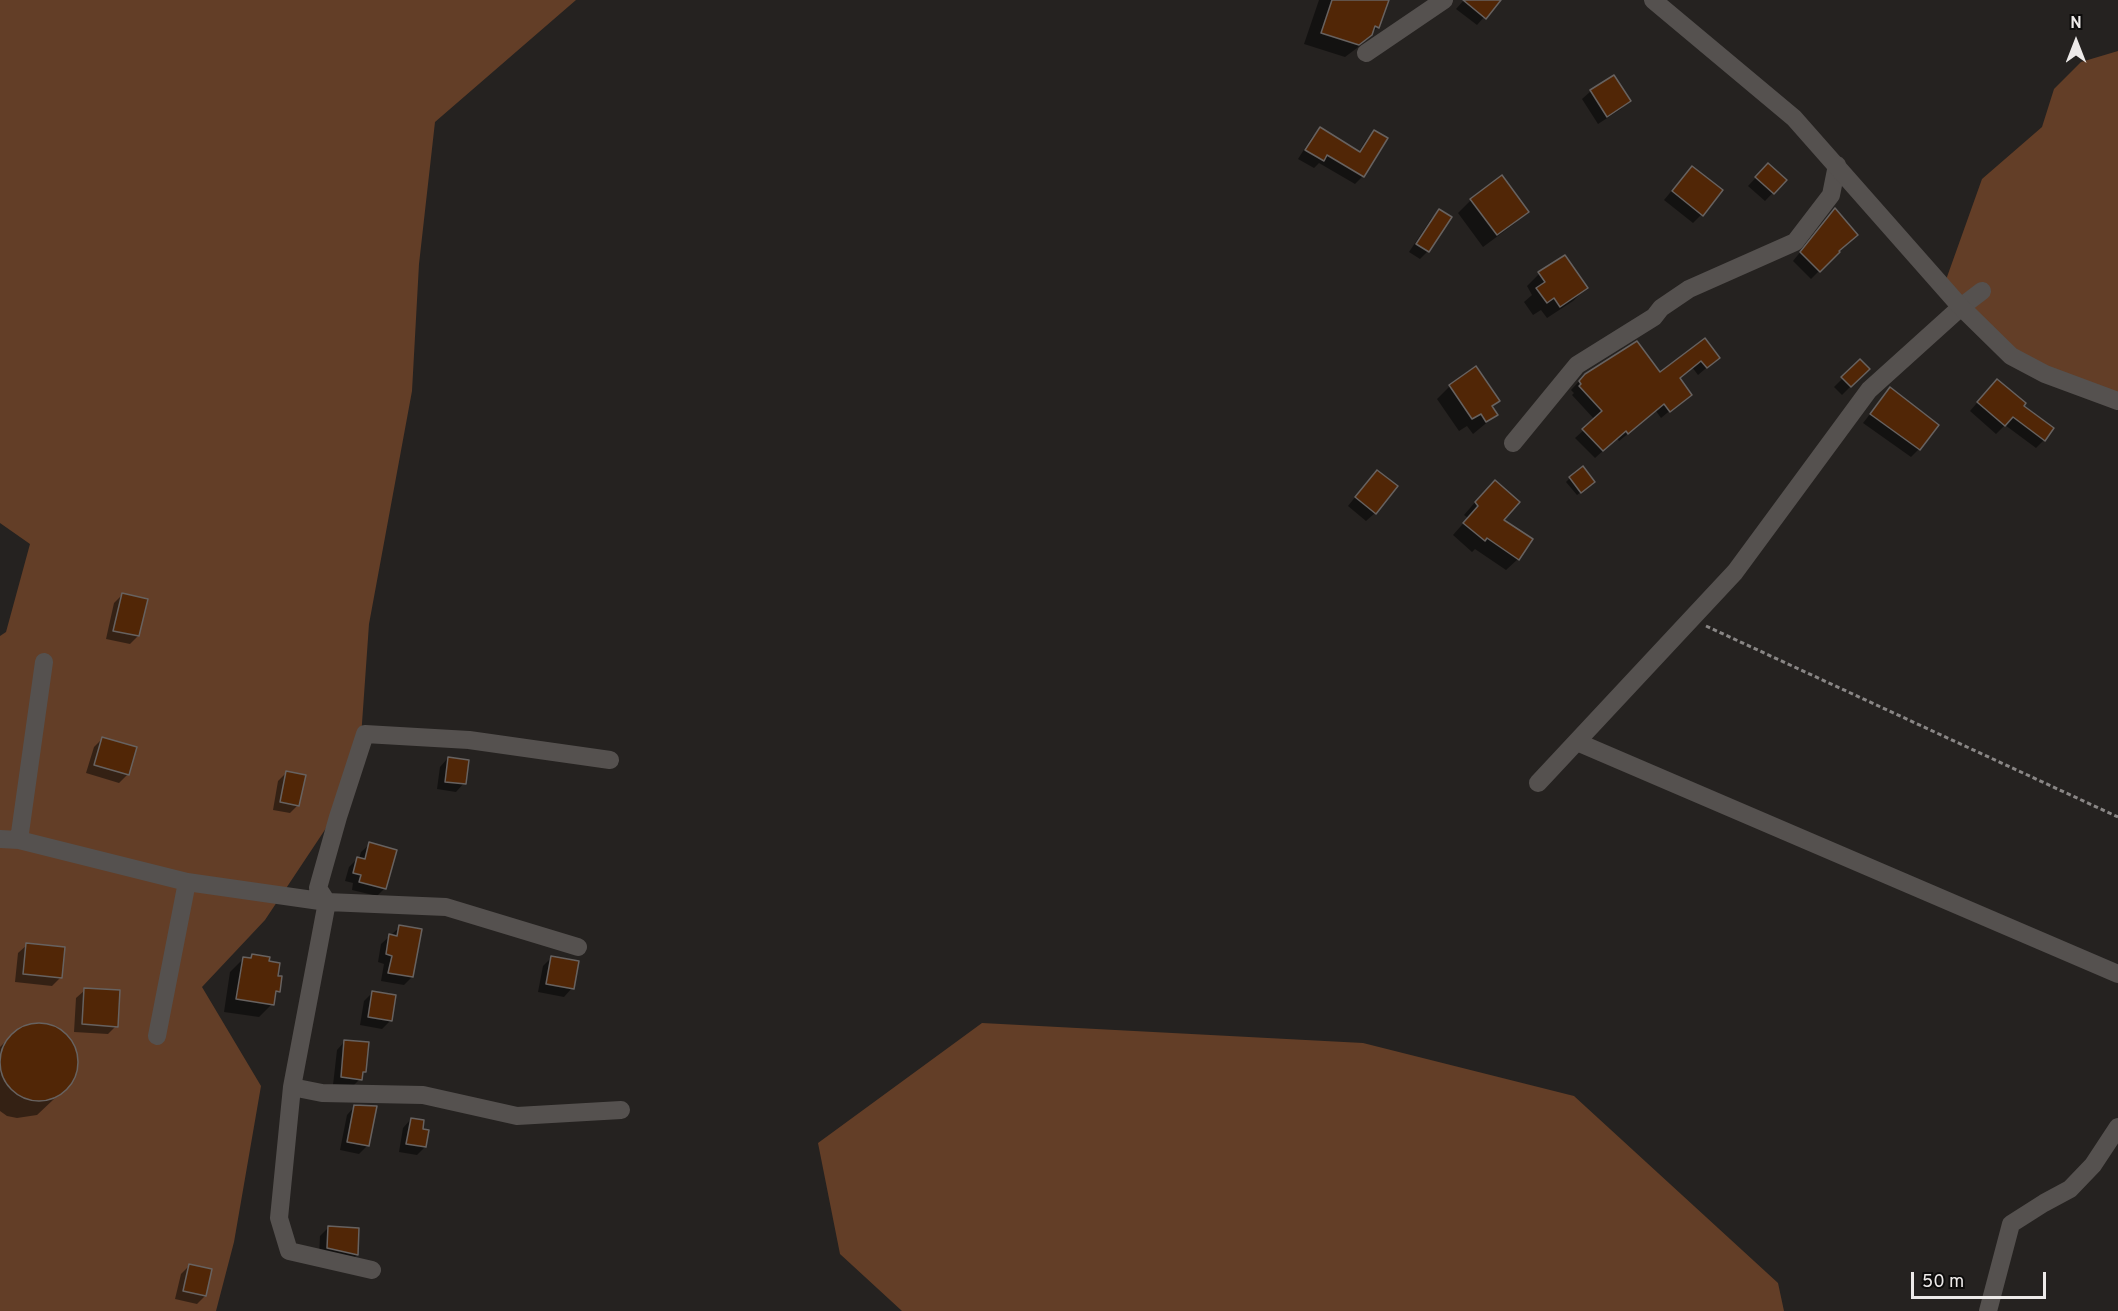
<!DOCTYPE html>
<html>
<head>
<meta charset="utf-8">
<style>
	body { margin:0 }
	#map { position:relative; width:2118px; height:1311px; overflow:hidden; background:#252220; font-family:Overpass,sans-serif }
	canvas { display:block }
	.north { position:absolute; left:2046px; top:12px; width:60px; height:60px; -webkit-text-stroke:4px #0d0c0b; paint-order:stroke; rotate:0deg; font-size:16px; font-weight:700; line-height:24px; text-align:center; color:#edeae9 }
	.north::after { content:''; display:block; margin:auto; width:21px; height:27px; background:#edeae9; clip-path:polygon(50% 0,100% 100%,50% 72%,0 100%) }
	.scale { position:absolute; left:1911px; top:1272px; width:135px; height:27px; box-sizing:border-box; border:3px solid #edeae9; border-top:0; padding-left:8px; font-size:18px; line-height:21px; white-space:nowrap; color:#edeae9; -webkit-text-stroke:4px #0d0c0b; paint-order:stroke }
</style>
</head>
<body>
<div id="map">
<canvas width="2118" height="1311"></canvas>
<div class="north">N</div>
<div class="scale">50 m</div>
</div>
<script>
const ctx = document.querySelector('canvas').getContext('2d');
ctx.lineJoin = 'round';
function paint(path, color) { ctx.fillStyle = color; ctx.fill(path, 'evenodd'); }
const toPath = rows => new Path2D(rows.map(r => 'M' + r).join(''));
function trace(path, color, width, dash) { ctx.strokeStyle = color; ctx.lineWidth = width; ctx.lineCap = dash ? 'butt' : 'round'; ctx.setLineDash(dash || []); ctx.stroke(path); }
const green = toPath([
	[0,0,576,0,435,122,419,264,412,391,369,624,358,780,265,920,202,987,261,1086,234,1242,216,1311,0,1311,0,636,6,632,30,544,0,523],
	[2118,51,2118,402,2063,387,1942,291,1982,179,2042,127,2054,89,2081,62],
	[982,1023,1363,1043,1574,1096,1778,1283,1784,1311,902,1311,840,1254,818,1143]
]);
const shadow = toPath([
	[1319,0,1387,0,1378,27,1357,48,1345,57,1304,44],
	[1464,0,1499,0,1477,25,1456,9],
	[1613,77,1629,101,1621,109,1598,124,1582,99,1591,91],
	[1320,129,1358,153,1366,140,1374,131,1363,176,1355,184,1319,163,1314,168,1298,159,1312,137],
	[1768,165,1785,180,1765,201,1748,186],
	[1684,176,1701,215,1693,223,1664,200],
	[1471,200,1527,211,1514,224,1483,247,1458,213],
	[1439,211,1428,251,1420,259,1409,252,1431,219],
	[1827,219,1838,252,1811,279,1793,261],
	[1539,274,1586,288,1573,301,1547,318,1541,310,1533,315,1524,302,1532,295,1527,286],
	[1705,341,1718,358,1698,375,1692,367,1678,379,1690,394,1661,418,1656,411,1619,441,1617,438,1595,458,1575,438,1595,420,1572,395,1574,393,1571,390,1585,375,1660,374],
	[1860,361,1868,369,1842,395,1834,387],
	[1450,386,1498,401,1491,408,1496,415,1473,434,1467,426,1459,431,1437,399],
	[1890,389,1919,449,1911,457,1863,423],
	[1989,389,2021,406,2044,440,2036,448,2005,425,1996,434,1970,411],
	[1570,478,1589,486,1577,495,1566,482],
	[1369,480,1375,513,1366,521,1348,506],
	[1483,493,1502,520,1518,559,1506,570,1475,549,1472,552,1453,535,1468,518,1464,515],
	[122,595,138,636,130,644,106,639,114,603],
	[102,739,128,774,119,783,86,773,94,747],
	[448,758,464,783,456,792,437,789,440,767],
	[287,772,298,805,290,813,273,810,278,781],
	[370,844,385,888,377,896,352,890,353,883,345,881,349,867,357,859,359,859,361,852],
	[400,927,412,977,404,985,381,981,384,964,378,962,381,944],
	[27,945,60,978,52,986,15,982,18,953],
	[252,956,268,963,276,977,278,991,273,996,272,1004,259,1017,224,1012,230,972,243,959,249,960],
	[551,958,572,988,564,997,538,992,543,966],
	[85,990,116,1026,108,1034,74,1032,76,998],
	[372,993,391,1020,382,1029,360,1025,364,1001],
	[32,1025,52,1027,65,1033,73,1046,76,1056,75,1076,70,1084,37,1115,17,1118,7,1116,0,1111,0,1047,14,1033],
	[345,1041,364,1071,360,1079,352,1087,333,1085,337,1050],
	[355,1106,367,1146,359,1154,340,1150,347,1115],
	[411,1119,425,1147,417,1155,399,1152,403,1128],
	[328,1228,357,1255,348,1263,319,1256,320,1236],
	[189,1266,205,1296,197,1304,175,1299,181,1274]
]);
const building = toPath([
	[1332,0,1389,0,1379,28,1375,26,1372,35,1359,45,1321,33,1332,0],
	[1463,0,1501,0,1486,19,1463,0],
	[1614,75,1631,101,1607,117,1590,90,1614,75],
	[1320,127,1360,152,1374,130,1388,138,1364,177,1327,155,1324,161,1305,150,1320,127],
	[1768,163,1787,180,1774,194,1755,177,1768,163],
	[1692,166,1723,190,1703,216,1672,191,1692,166],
	[1502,175,1529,212,1497,235,1470,199,1502,175],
	[1835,208,1858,235,1839,251,1840,252,1820,272,1800,252,1835,208],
	[1439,209,1452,217,1429,252,1416,244,1439,209],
	[1565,255,1588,288,1560,307,1554,298,1547,303,1536,288,1545,282,1538,272,1565,255],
	[1705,338,1720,358,1707,368,1701,361,1680,378,1692,395,1670,412,1664,404,1628,434,1626,431,1603,451,1582,429,1602,411,1579,386,1581,384,1579,381,1585,374,1637,341,1660,372,1705,338],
	[1860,359,1870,369,1851,387,1841,377,1860,359],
	[1476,366,1500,401,1492,406,1498,415,1486,422,1481,414,1472,419,1449,385,1476,366],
	[1997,379,2026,403,2024,406,2054,428,2045,441,2013,417,2005,426,1977,402,1997,379],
	[1890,387,1939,425,1920,450,1870,414,1890,387],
	[1583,466,1595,482,1581,493,1569,477,1583,466],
	[1377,470,1398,486,1376,514,1355,497,1377,470],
	[1495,480,1520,502,1504,520,1533,539,1519,560,1487,538,1485,541,1463,523,1478,506,1475,502,1495,480],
	[122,593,148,599,139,636,113,631,122,593],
	[102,737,137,747,129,775,94,765,102,737],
	[448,757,469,760,466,784,445,782,448,757],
	[286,771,306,775,299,806,280,802,286,771],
	[369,842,397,850,386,889,359,882,361,875,353,873,357,857,365,859,369,842],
	[399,925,422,929,413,977,388,973,392,956,386,954,389,934,397,936,399,925],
	[26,943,65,947,62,978,23,974,26,943],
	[252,954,270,957,269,961,280,963,278,976,282,976,280,992,276,991,274,1005,236,999,243,957,251,958,252,954],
	[551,956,579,961,574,989,546,984,551,956],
	[84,988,120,990,118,1027,82,1024,84,988],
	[372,991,396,995,392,1021,368,1017,372,991],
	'0 1062a39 39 0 1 1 78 0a39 39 0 1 1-78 0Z',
	[344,1040,369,1042,366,1072,363,1072,362,1080,341,1077,344,1040],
	[354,1105,377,1106,369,1146,347,1142,354,1105],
	[411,1118,424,1120,423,1129,429,1130,426,1147,406,1144,411,1118],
	[328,1226,359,1228,358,1255,327,1248,328,1226],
	[189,1264,212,1269,206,1296,183,1291,189,1264]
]);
const path = toPath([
	[1706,626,2118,817]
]);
const minor = toPath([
	[1366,53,1444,0],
	[1513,443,1577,365,1654,317,1661,308,1689,289,1795,242,1831,195,1837,165],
	[1577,742,2118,974],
	[610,760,469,740,365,734,338,817,318,888,327,902,292,1087,322,1093,423,1095,517,1116,621,1110],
	[1538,783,1735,572,1869,390,1961,307,1982,291],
	[0,839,19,840,187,882,327,902,446,907,578,947],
	[19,840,44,662],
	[157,1036,187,882],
	[292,1087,279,1218,289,1251,372,1270],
	[1988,1311,2011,1224,2044,1203,2070,1189,2093,1165,2118,1127]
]);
const tertiary = toPath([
	[1653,0,1794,118,1959,305,2011,356,2045,374,2118,401]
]);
paint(green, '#633e27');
paint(shadow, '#0007');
paint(building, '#512606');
trace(building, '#676260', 1.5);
trace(path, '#898685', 3, [4.5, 3]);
trace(minor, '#55514f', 18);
trace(tertiary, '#55514f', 18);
</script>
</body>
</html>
